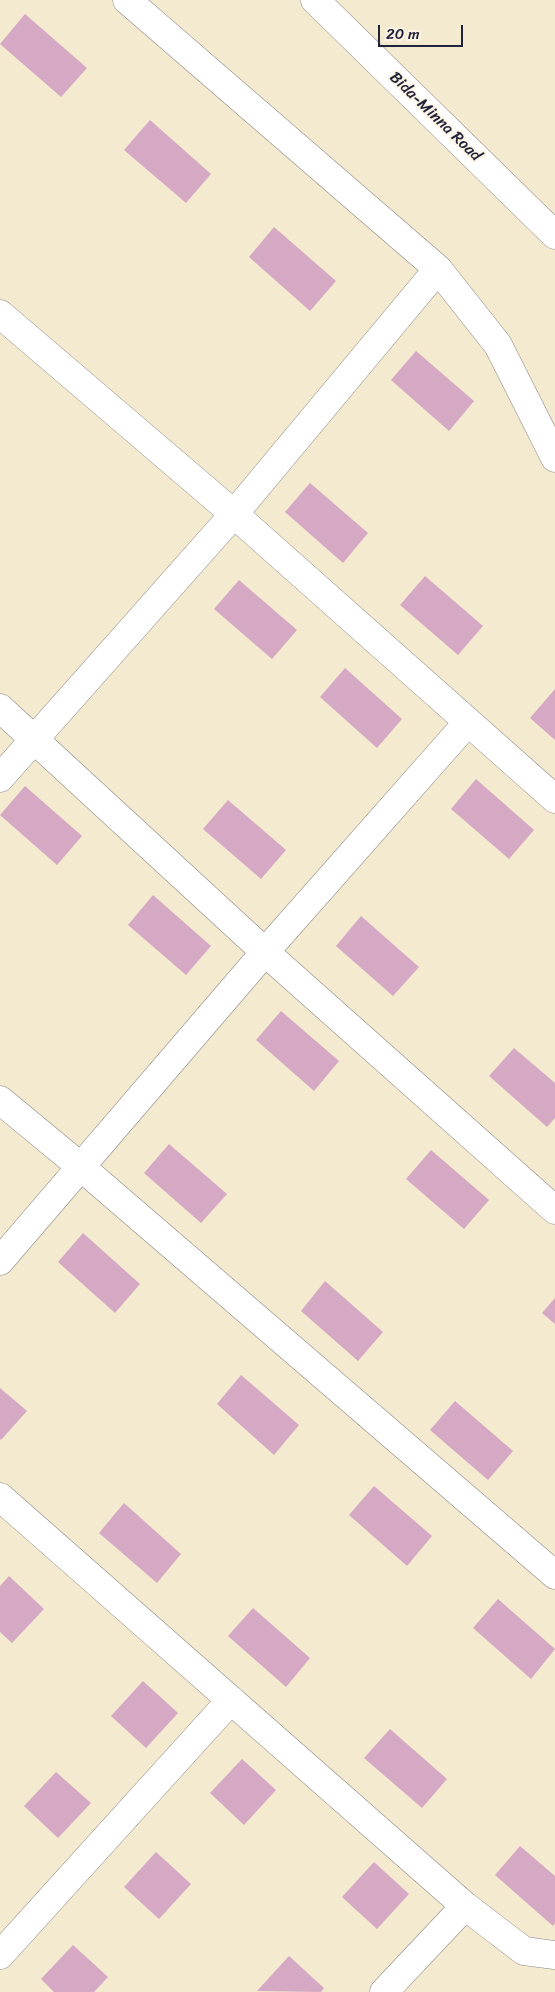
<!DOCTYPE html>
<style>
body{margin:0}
#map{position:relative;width:555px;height:1992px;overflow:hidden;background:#f4ead0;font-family:Sriracha,sans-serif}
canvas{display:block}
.scale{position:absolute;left:378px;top:25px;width:85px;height:22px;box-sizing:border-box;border:2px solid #22223b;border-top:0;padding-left:6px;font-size:15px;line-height:18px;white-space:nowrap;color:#22223b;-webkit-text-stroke:4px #fcf5e5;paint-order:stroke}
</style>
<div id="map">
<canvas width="555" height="1992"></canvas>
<div class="scale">20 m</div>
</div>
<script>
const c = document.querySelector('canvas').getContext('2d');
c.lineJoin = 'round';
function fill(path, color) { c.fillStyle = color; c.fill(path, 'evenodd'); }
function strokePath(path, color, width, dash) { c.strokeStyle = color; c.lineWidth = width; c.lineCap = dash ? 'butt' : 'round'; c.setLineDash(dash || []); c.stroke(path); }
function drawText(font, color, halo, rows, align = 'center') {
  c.font = font + ' Sriracha,sans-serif'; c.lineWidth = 4; c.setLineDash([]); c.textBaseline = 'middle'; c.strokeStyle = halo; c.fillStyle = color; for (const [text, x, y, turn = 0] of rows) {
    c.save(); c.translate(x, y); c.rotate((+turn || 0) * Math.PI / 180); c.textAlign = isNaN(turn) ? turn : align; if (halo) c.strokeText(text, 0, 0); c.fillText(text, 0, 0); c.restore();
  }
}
fill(new Path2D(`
 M25,14L87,68L61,97L0,44Z
 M150,120L211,174L186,203L124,150Z
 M274,227L336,281L310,311L249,257Z
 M416,351L474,401L449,431L391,380Z
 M310,483L368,533L343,563L285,512Z
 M425,576L483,626L458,655L400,605Z
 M239,580L297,630L272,659L214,609Z
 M345,668L402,719L377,748L320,697Z
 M555,689V740L530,718Z
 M476,779L534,830L509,859L451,809Z
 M25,786L82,836L57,865L0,815Z
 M228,800L286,850L261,879L203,829Z
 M153,895L211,946L186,975L128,925Z
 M361,916L419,967L393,996L336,946Z
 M281,1011L339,1061L314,1091L256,1040Z
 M514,1048L555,1083V1118L547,1127L489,1076Z
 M169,1144L227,1194L201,1223L144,1173Z
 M431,1150L489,1200L464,1229L406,1179Z
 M83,1233L140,1284L115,1313L58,1262Z
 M325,1281L383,1332L358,1361L301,1311Z
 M555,1298V1324L542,1313Z
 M241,1375L299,1425L274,1455L217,1404Z
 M0,1388L27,1411L1,1440L0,1439Z
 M455,1401L513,1451L488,1480L430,1430Z
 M374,1486L432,1536L407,1566L349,1515Z
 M124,1503L181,1554L157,1583L99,1533Z
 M9,1576L44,1609L12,1643L0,1632V1586Z
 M498,1599L555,1649L531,1679L473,1628Z
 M253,1608L310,1658L286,1687L228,1636Z
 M143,1681L178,1713L146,1748L111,1716Z
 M390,1729L447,1779L422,1808L364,1758Z
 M242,1759L276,1790L244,1825L210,1793Z
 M56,1772L91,1803L58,1838L24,1806Z
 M520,1846L555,1876V1923L553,1926L495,1875Z
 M156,1852L191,1884L159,1919L124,1887Z
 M374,1862L409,1894L377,1929L342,1897Z
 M73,1945L108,1977L94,1992H54L41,1979Z
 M289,1956L324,1988L321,1992L257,1991Z`), '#d5a8c3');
const minor = new Path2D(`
 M127,0L438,269L498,345L555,458
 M0,314L234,514L555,799
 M0,708L265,952L555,1210
 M0,778L234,514L438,269
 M0,1100L81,1167L555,1575
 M0,1261L265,952L468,722
 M0,1497L465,1906L384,1992
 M465,1906L524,1951L555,1955
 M0,1955L231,1700`);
const primary = new Path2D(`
 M315,0L555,235`);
strokePath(minor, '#8b8686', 29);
strokePath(primary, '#8b8686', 29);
strokePath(minor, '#fff', 28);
strokePath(primary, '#fff', 28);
drawText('16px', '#22223b', '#fcf5e5', [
 ["Bida-Minna Road",435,117,44]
]);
</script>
